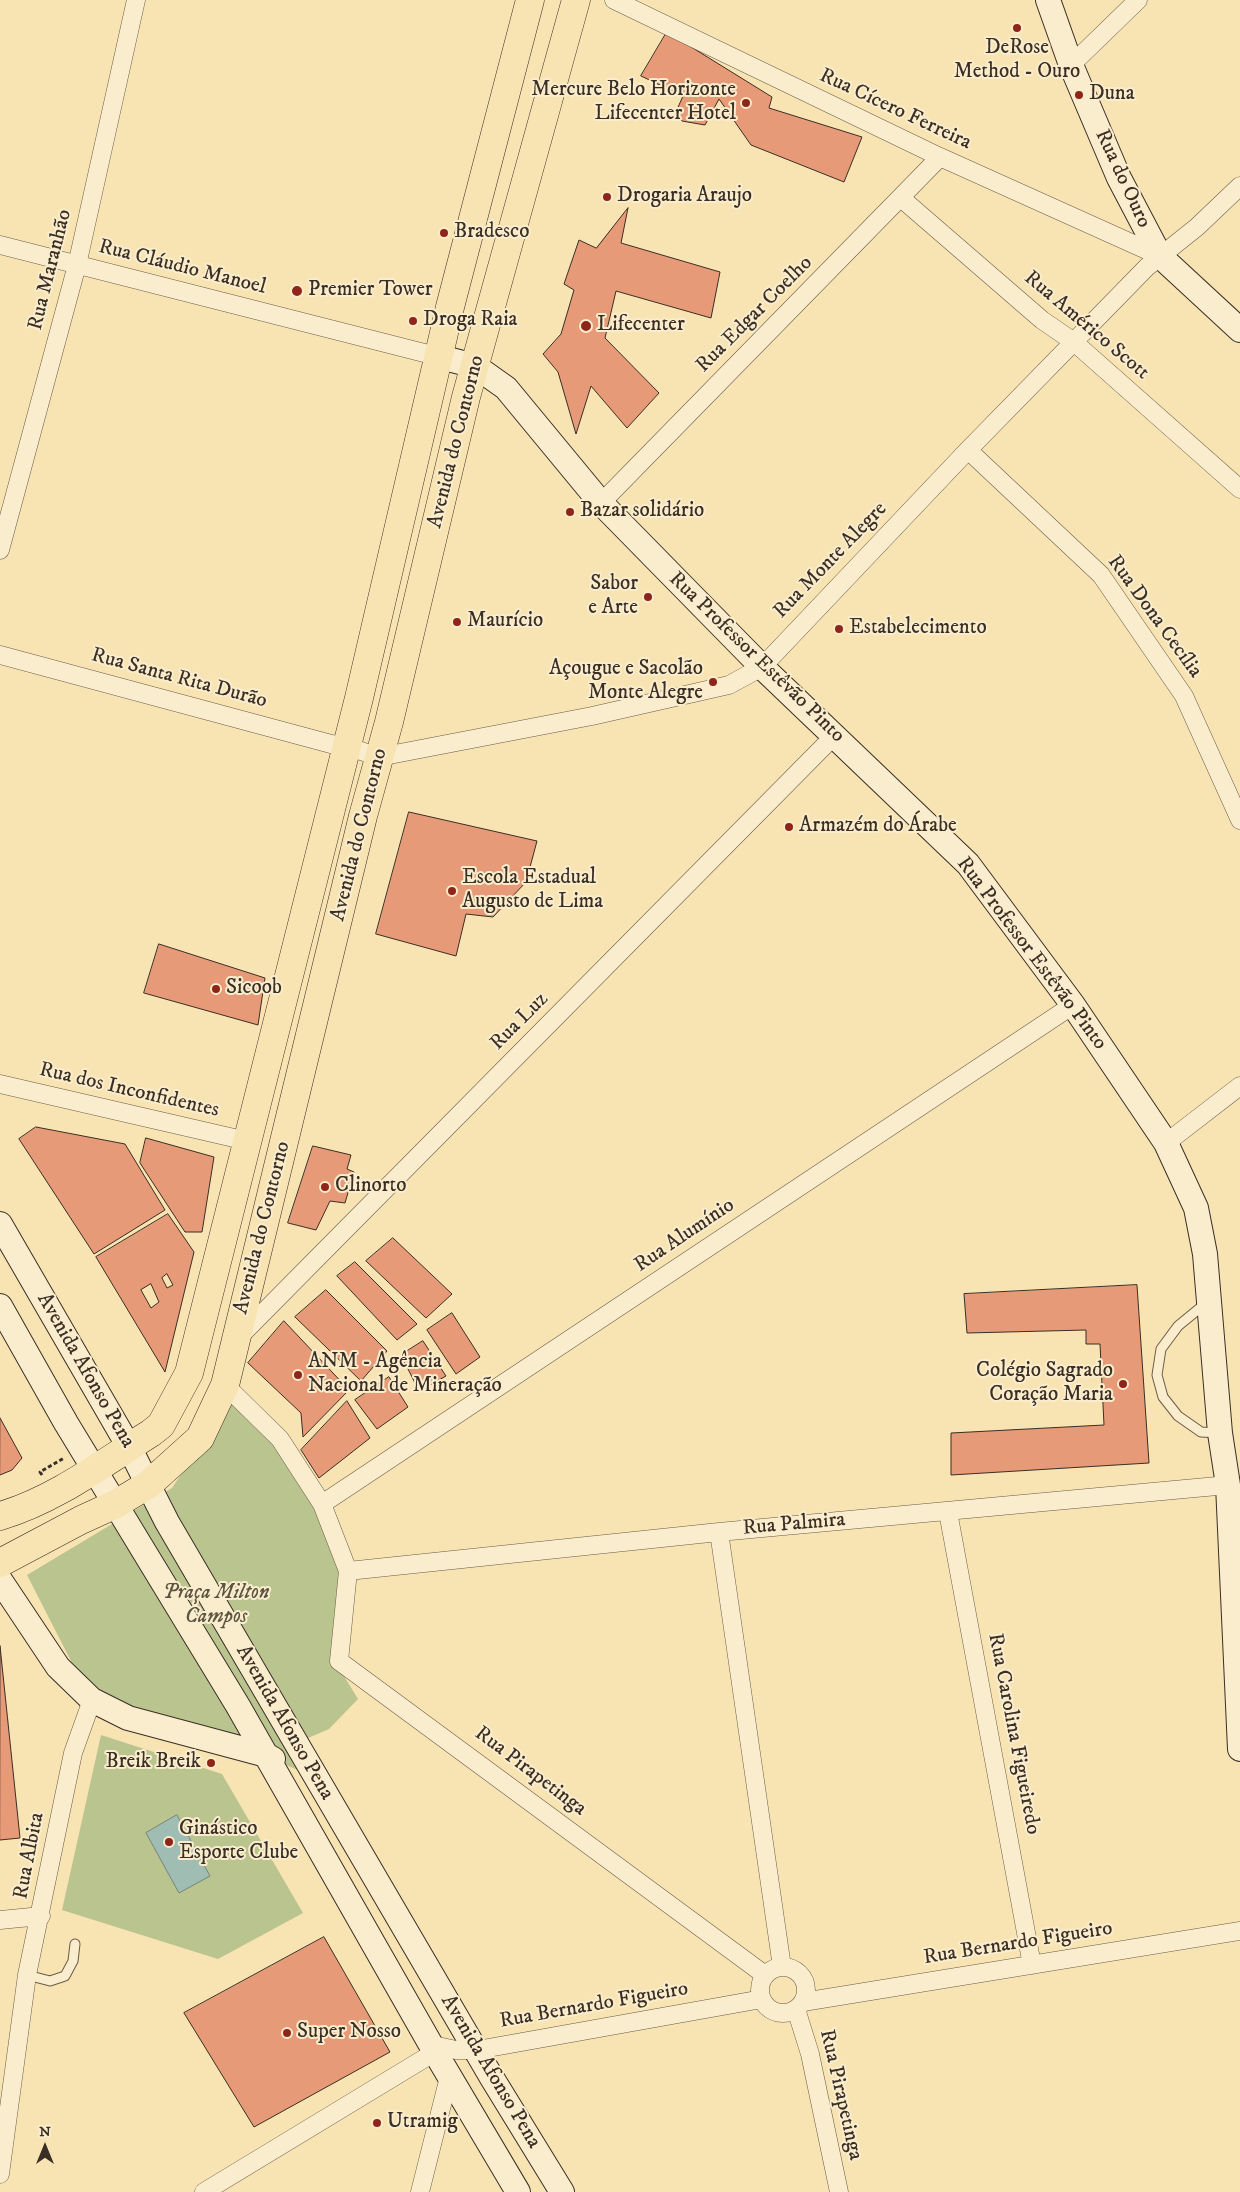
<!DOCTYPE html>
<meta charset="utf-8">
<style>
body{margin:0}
#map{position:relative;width:1240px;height:2192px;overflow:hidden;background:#f8e3b2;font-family:"IM FELL DW Pica",serif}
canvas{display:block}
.north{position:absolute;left:20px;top:2122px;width:50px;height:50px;-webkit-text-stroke:4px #faedcd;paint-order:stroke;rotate:0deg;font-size:14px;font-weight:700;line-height:20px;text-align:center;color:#3a2e25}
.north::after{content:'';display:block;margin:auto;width:18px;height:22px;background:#3a2e25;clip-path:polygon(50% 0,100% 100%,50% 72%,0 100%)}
</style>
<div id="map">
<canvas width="1240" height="2192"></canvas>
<div class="north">N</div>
</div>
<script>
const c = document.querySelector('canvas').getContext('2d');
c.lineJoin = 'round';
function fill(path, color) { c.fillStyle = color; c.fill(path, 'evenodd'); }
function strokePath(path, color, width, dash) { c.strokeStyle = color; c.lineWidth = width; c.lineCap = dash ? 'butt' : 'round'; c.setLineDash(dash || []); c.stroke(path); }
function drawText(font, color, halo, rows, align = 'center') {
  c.font = font + ' "IM FELL DW Pica",serif'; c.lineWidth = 4; c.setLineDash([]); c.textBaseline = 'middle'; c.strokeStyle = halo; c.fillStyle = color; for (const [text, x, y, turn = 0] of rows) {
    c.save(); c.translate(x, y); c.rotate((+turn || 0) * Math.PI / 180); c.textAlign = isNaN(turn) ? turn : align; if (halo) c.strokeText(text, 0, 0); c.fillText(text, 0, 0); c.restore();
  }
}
fill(new Path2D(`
 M227,1396L277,1439L319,1504L345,1571L336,1663L358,1699L329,1729L306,1739L334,1785L209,1733L133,1713L102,1692L72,1663L27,1575L172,1488L204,1440Z
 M101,1735L222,1774L303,1913L218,1959L62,1910Z`), '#bac48f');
const water = new Path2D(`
 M177,1815L210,1876L179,1893L146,1833Z`);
fill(water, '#a0bdb4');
strokePath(water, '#77847b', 1);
const building = new Path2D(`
 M667,32L772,97L769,108L862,137L844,182L751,145L719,99L705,125L682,121L675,114L683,96L641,76Z
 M628,208L621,243L720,272L711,318L616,291L605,338L659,393L627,428L591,386L576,434L558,372L543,354L561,334L574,290L564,284L579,240L596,248Z
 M409,812L537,841L526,882L493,917L466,914L456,956L376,934Z
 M159,944L265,978L258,1025L144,993Z
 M36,1127L125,1144L165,1210L94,1254L19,1139Z
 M146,1138L214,1157L202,1232H185L140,1163Z
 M313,1146L351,1155L347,1169L354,1172L345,1203L330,1201L316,1230L288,1223Z
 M168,1214L194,1252L165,1372L96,1257ZM167,1274L173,1285L167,1288L162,1278ZM151,1284L159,1302L151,1308L141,1290Z
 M393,1238L452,1294L426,1318L366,1261Z
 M355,1262L417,1324L397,1340L337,1276Z
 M1137,1285L1149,1463L951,1475V1433L1104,1425L1100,1344H1086V1330L967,1333L964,1294Z
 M326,1290L387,1351L361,1381L295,1317Z
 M452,1313L480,1357L456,1374L427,1330Z
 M284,1321L349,1390L303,1437L301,1413L248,1363Z
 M423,1341L446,1376L419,1391L401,1355Z
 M389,1377L408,1407L377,1429L355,1400Z
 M347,1401L370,1438L319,1478L301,1450Z
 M0,1418L22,1458L12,1470L0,1475Z
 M0,1646L20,1838L0,1840Z
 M324,1937L390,2052L254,2127L184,2013Z`);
fill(building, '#e79a78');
strokePath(building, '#3a2e25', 1);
const lane = new Path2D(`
 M1206,1303L1178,1326L1161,1349L1157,1375L1163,1397L1178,1416L1201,1432L1220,1433
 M27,1975L50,1981L65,1976L73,1961L75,1944`);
const street = new Path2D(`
 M614,0L940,157L1160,256
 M1071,65L1138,0
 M901,198L1042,320L1074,342L1240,489
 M0,245L440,357
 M968,450L1101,575L1184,696L1240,820
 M601,503L940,157
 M0,550L77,265L136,0
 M0,655L331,744L346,746L379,757L592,716L729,685L762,667L968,450L1147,267L1197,227L1240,186
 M0,1084L247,1141
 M1166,1143L1240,1086
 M238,1338L835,735
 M225,1385L280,1439L322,1504L348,1571L339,1661L765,1975
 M322,1504L1073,1005
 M948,1512L1032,1965
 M719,1532L782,1967
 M348,1571L719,1532L1228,1485
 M0,1920L41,1916
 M760 1990a23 23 0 1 1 46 0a23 23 0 1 1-46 0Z
 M803,2002L1240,1931
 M796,2009L810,2054L839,2192
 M433,2045L456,2050H477L762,1999
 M0,2174L27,1975L73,1753L92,1700
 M204,2192L435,2052
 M420,2192L450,2073`);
const secondary = new Path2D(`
 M1048,0L1071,65L1119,178L1160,256L1240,330
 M440,357L475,366L506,388L601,503L762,667L968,864L1073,1005L1166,1143L1196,1208L1205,1254L1220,1433L1228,1485L1240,1749
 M0,1224L129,1447L167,1522L492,2078L562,2192
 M0,1306L66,1423L238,1706L435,2052L518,2192
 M0,1580L58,1667L92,1700L128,1718L266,1755L273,1759`);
const primary = new Path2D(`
 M0,1516C55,1500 103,1463 151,1433L161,1425L189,1373L359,698L450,307L530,0
 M0,1563L81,1520L116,1504L149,1484L200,1438L225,1385L363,816L389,722L466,397L576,0`);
strokePath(lane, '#6a5b48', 11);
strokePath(street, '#6a5b48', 19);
strokePath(secondary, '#3a2e25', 26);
strokePath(primary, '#3a2e25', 29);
strokePath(new Path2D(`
 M42,1475L40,1472L64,1458`), '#3a2e25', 3, [4, 2.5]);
strokePath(lane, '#faedcd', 9);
strokePath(street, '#faedcd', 18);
strokePath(secondary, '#faedcd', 24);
strokePath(primary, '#f8e3b2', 28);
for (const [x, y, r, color] of [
 [1017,28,5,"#8f2418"],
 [1079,95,5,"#8f2418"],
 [746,103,5,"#8f2418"],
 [607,197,5,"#8f2418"],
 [444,233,5,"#8f2418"],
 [297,291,6,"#8f2418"],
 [413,321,5,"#8f2418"],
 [586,326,6,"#8f2418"],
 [570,512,5,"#8f2418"],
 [648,597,5,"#8f2418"],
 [457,622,5,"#8f2418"],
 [839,629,5,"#8f2418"],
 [713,682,5,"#8f2418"],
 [789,827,5,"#8f2418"],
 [452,891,5,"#8f2418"],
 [216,989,5,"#8f2418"],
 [325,1187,5,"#8f2418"],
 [298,1375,5,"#8f2418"],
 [1123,1384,5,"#8f2418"],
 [211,1763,5,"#8f2418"],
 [169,1842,5,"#8f2418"],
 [287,2033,5,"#8f2418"],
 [377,2123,5,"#8f2418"]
]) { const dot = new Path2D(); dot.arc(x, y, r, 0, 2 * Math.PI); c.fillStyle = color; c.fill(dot); strokePath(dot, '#faedcd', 2); }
drawText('21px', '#3a2e25', '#faedcd', [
 ["DeRose",1017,49,"center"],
 ["Method - Ouro",1017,73,"center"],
 ["Mercure Belo Horizonte",736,91,"right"],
 ["Lifecenter Hotel",736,115,"right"],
 ["Duna",1089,95],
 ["Drogaria Araujo",617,197],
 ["Bradesco",454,233],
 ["Premier Tower",308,291],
 ["Droga Raia",423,321],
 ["Lifecenter",597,326],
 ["Bazar solidário",580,512],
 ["Sabor",638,585,"right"],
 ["e Arte",638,609,"right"],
 ["Maurício",467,622],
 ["Estabelecimento",849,629],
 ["Açougue e Sacolão",703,670,"right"],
 ["Monte Alegre",703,694,"right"],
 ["Armazém do Árabe",799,827],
 ["Escola Estadual",462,879],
 ["Augusto de Lima",462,903],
 ["Sicoob",226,989],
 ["Clinorto",335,1187],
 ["ANM - Agência",308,1363],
 ["Nacional de Mineração",308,1387],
 ["Colégio Sagrado",1113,1372,"right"],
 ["Coração Maria",1113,1396,"right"],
 ["Breik Breik",201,1763,"right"],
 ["Ginástico",179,1830],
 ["Esporte Clube",179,1854],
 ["Super Nosso",297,2033],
 ["Utramig",387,2123]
], 'left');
drawText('21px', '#3a2e25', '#faedcd', [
 ["Rua Cícero Ferreira",895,110,25],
 ["Rua do Ouro",1122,179,65],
 ["Rua Cláudio Manoel",182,268,14],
 ["Rua Maranhão",51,270,-76],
 ["Rua Edgar Coelho",755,315,-45],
 ["Rua Américo Scott",1086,326,40],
 ["Avenida do Contorno",457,442,-76],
 ["Rua Monte Alegre",831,561,-46],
 ["Rua Dona Cecília",1154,617,54],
 ["Rua Professor Estêvão Pinto",756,658,44],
 ["Rua Santa Rita Durão",179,679,15],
 ["Avenida do Contorno",360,835,-76],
 ["Rua Professor Estêvão Pinto",1031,954,53],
 ["Rua Luz",520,1022,-45],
 ["Rua dos Inconfidentes",129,1091,13],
 ["Avenida do Contorno",263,1228,-76],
 ["Rua Alumínio",685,1236,-34],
 ["Avenida Afonso Pena",85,1371,60],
 ["Rua Palmira",794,1525,-5],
 ["Avenida Afonso Pena",284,1723,60],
 ["Rua Carolina Figueiredo",1013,1734,79],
 ["Rua Pirapetinga",530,1772,37],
 ["Rua Albita",30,1856,-79],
 ["Rua Bernardo Figueiro",1018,1944,-9],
 ["Rua Bernardo Figueiro",594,2006,-10],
 ["Avenida Afonso Pena",490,2072,59],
 ["Rua Pirapetinga",840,2095,77]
]);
drawText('italic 21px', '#5a5440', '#faedcd', [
 ["Praça Milton",216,1594],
 ["Campos",216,1618]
]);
</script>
